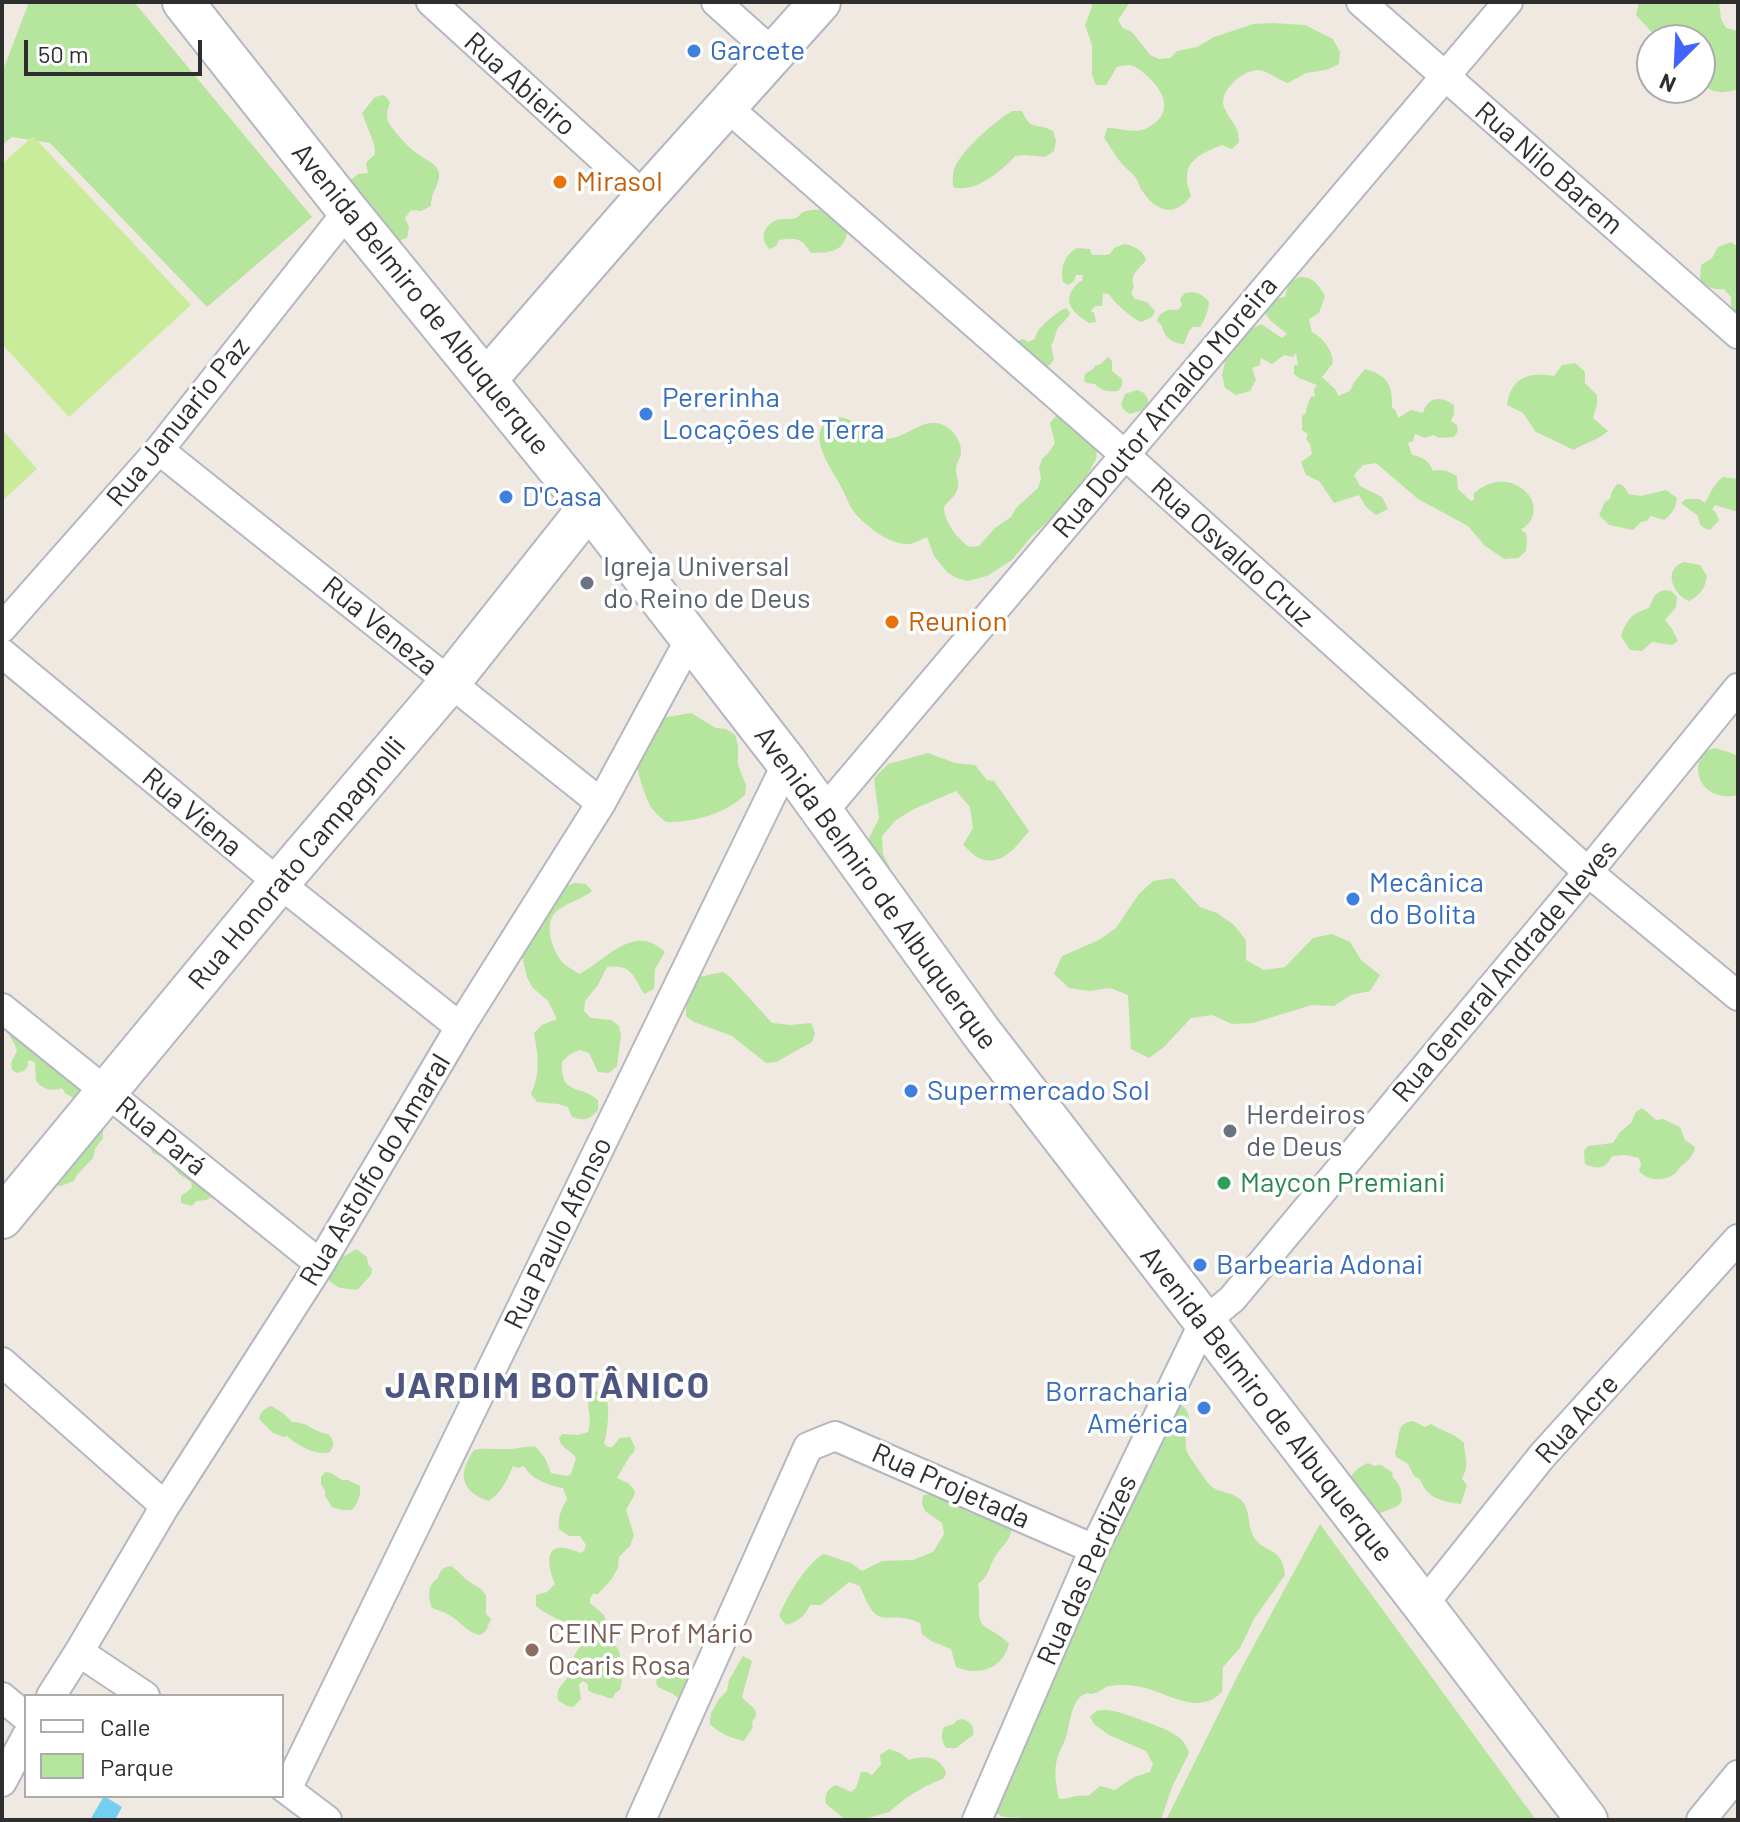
<!DOCTYPE html>
<meta charset="utf-8">
<style>
body{margin:0}
#map{position:relative;width:1740px;height:1822px;overflow:hidden;background:#efe9e1;font-family:Barlow,sans-serif}
canvas{display:block}
.frame{position:absolute;inset:0;border:4px solid #2e2e2e;pointer-events:none}
.legend{position:absolute;left:24px;top:1694px;width:260px;height:104px;box-sizing:border-box;background:#fff;border:2px solid #ababab;margin:0;padding:10px 14px;list-style:none;font-size:24px;color:#2e2e2e}
.legend li{display:flex;align-items:center;gap:16px;height:40px}
.legend b{width:40px;border:2px solid #ababab}
.north{position:absolute;left:1636px;top:24px;width:80px;height:80px;box-sizing:border-box;background:#fff;border:2px solid #ababab;border-radius:50%;rotate:204deg;font-size:22px;font-weight:700;line-height:32px;text-align:center;color:#2e2e2e}
.north::after{content:'';display:block;margin:auto;width:28px;height:36px;background:#4264fb;clip-path:polygon(50% 0,100% 100%,50% 72%,0 100%)}
.scale{position:absolute;left:24px;top:40px;width:178px;height:36px;box-sizing:border-box;border:4px solid #2e2e2e;border-top:0;padding-left:10px;font-size:24px;line-height:28px;white-space:nowrap;color:#2e2e2e;-webkit-text-stroke:6px #fff;paint-order:stroke}
</style>
<div id="map">
<canvas width="1740" height="1822"></canvas>
<div class="frame"></div>
<ul class="legend">
<li><b style="height:10px;background:#fff"></b>Calle</li>
<li><b style="height:22px;background:#b6e59e"></b>Parque</li>
</ul>
<div class="north">N</div>
<div class="scale">50 m</div>
</div>
<script>
const c = document.querySelector('canvas').getContext('2d');
c.lineJoin = 'round';
function fill(path, color) { c.fillStyle = color; c.fill(path, 'evenodd'); }
function strokePath(path, color, width, dash) { c.strokeStyle = color; c.lineWidth = width; c.lineCap = dash ? 'butt' : 'round'; c.setLineDash(dash || []); c.stroke(path); }
function drawText(font, color, halo, rows, align = 'center') {
  c.font = font + ' Barlow,sans-serif'; c.lineWidth = 7; c.setLineDash([]); c.textBaseline = 'middle'; c.strokeStyle = halo; c.fillStyle = color; for (const [text, x, y, turn = 0] of rows) {
    c.save(); c.translate(x, y); c.rotate((+turn || 0) * Math.PI / 180); c.textAlign = isNaN(turn) ? turn : align; if (halo) c.strokeText(text, 0, 0); c.fillText(text, 0, 0); c.restore();
  }
}
fill(new Path2D(`
 M29,2H134L312,217L207,307L50,143L12,137L2,145V73Z
 M1091,2H1130L1118,20L1123,28L1132,32L1150,55L1159,59L1170,58L1177,51L1197,47L1214,37L1253,24L1272,23L1305,25L1333,39L1340,52L1339,64L1326,70L1306,73L1288,83C1277,80 1271,72 1259,70C1244,69 1218,91 1224,107C1230,122 1239,124 1239,142L1232,149L1222,145C1209,150 1188,158 1187,175C1186,182 1189,190 1191,196C1173,219 1155,211 1141,189C1139,185 1138,181 1136,178C1132,172 1126,169 1122,164C1115,156 1110,146 1104,138L1107,128C1119,127 1133,134 1145,129C1175,115 1166,92 1145,74C1140,70 1136,66 1129,65C1125,65 1121,66 1117,67L1106,85H1096L1092,75V45L1085,25L1092,7Z
 M1639,2H1719L1721,19L1726,28L1738,31V89C1696,103 1700,68 1700,40H1660L1657,38L1636,15Z
 M384,95L390,102C388,108 386,115 388,121C391,129 411,150 418,154C424,159 434,162 438,170C443,181 430,192 431,206L421,211L411,210L405,218L409,227L407,238L398,241L349,190L351,180L358,174L368,173L366,163L375,154L374,144L362,113L375,97Z
 M1012,111H1022C1031,132 1037,122 1053,131L1056,141L1054,151L1045,157L1025,155L1015,156C1002,171 974,194 953,187C953,181 952,174 955,167C964,148 994,122 1012,111Z
 M832,210L848,227C846,250 834,253 811,253C802,238 796,237 779,240L776,246L770,249C759,240 763,225 777,220C783,218 790,220 796,218C801,215 801,212 806,211C814,209 824,210 832,210Z
 M1731,242L1738,247V328L1731,309V297L1724,289C1714,291 1706,286 1700,279L1701,265L1712,258L1718,247Z
 M1124,244C1134,246 1143,250 1146,260C1139,270 1129,274 1134,287L1131,293L1135,299L1147,302L1155,311L1152,317L1141,322C1132,318 1114,303 1109,294L1103,293L1102,306H1095L1091,311L1094,313L1096,322L1089,323C1075,314 1060,302 1076,285C1084,277 1081,286 1083,275H1076L1074,281L1068,285L1063,282C1060,268 1064,255 1077,248L1090,249L1092,255C1099,254 1103,256 1110,254L1114,248Z
 M1299,277C1313,276 1319,285 1325,296L1319,313L1309,319L1312,332C1324,339 1332,349 1333,363L1322,377L1336,390L1338,396L1350,391L1353,384L1365,369C1387,375 1393,385 1392,407L1396,411L1398,418L1411,410L1423,413C1428,396 1441,396 1454,405V414L1451,421L1457,425L1458,431L1454,437L1439,438L1433,435L1425,438L1415,434L1413,441L1408,443L1412,455C1423,457 1429,461 1433,471C1443,468 1449,472 1457,476L1458,489L1471,501L1474,500V493C1481,488 1488,483 1497,482C1525,478 1550,511 1521,530L1526,533L1527,541L1526,551L1518,558L1504,559L1484,545L1468,526L1418,499L1376,463L1363,465L1354,475L1360,486L1382,497L1388,509L1376,515L1366,507L1359,495L1334,503L1319,481L1306,475L1301,462L1312,454L1310,444L1306,439L1308,434L1302,430V416L1306,413V410L1311,396L1315,397L1314,389L1317,385L1299,378L1294,374V365H1298L1296,353L1293,357L1284,355L1272,364L1261,358L1260,365L1252,368L1256,380L1250,391L1236,395L1225,388L1222,375L1225,362L1232,350L1246,332L1261,324L1282,338L1287,334L1271,321L1265,313L1273,299L1285,297L1289,283Z
 M1192,292C1200,293 1204,296 1209,302C1208,312 1205,319 1200,327H1193L1189,331L1184,344C1173,344 1163,336 1162,326L1157,321C1159,312 1169,308 1178,310L1182,305L1180,299L1185,293Z
 M1066,308L1070,313C1067,321 1060,323 1057,330C1055,336 1054,341 1051,346L1054,359L1050,365L1044,367L1017,348V341L1023,339L1029,342C1041,335 1031,343 1038,331C1042,325 1059,310 1066,308Z
 M1108,357L1112,361V371L1122,379V386L1118,391C1108,392 1102,391 1095,384L1086,383L1084,380L1085,374L1093,369L1095,366L1101,364Z
 M1575,363L1585,372V383L1597,395V405L1593,418L1608,431C1596,442 1587,441 1574,450L1536,432L1523,413L1507,405C1511,377 1529,372 1554,376L1562,365Z
 M1137,390L1144,393L1148,399V405L1143,410L1130,414L1124,410L1121,405L1125,394Z
 M1077,414L1097,449L1096,459L1076,495L1032,536L1012,560L987,576L967,581L957,578L948,573L934,556L927,537C920,540 912,545 905,544C886,542 866,526 854,512C848,504 845,493 840,485C832,469 810,441 824,424C839,405 863,430 878,436C900,447 919,416 941,424C951,427 962,441 961,452C961,458 956,463 956,470C956,478 961,484 956,493C953,498 947,502 944,507C944,522 957,538 969,547L979,546L995,528L1011,517L1016,508L1038,488L1041,479L1039,468L1042,459L1049,452L1055,443L1050,423L1057,415Z
 M1723,477L1738,479V512L1715,505L1712,510L1715,511L1719,520L1710,530C1701,528 1699,524 1698,516L1681,503L1686,499H1699L1705,503C1712,491 1712,486 1723,477Z
 M1617,484C1624,484 1626,489 1628,494L1641,496L1666,490L1677,498C1676,508 1672,514 1664,520L1651,516L1647,521L1641,522L1633,530L1609,525L1599,515L1605,502L1610,499L1611,493Z
 M1684,562L1700,565L1707,576C1705,589 1700,595 1689,601C1673,595 1662,569 1684,562Z
 M1665,590L1671,591L1677,597L1676,607L1665,620L1672,629L1678,641L1672,645L1652,642L1642,651L1630,650L1621,636C1627,619 1632,613 1649,608C1653,599 1654,592 1665,590Z
 M691,713L716,728L726,729L735,735L738,745V765L746,785L745,795C723,815 694,822 666,822C661,818 655,813 651,807C645,798 635,765 636,756L648,748L649,733L661,718Z
 M1715,748L1734,754L1738,757V795C1710,802 1688,779 1703,752Z
 M928,753L955,763L975,765L987,780L994,781L1029,831C1017,846 1001,868 979,858C974,856 968,849 963,845L973,828L970,807L956,791L914,809L896,820L882,836L883,854L894,876L872,872L861,855L879,818L874,778L888,764Z
 M1173,878L1200,907L1217,913L1234,925L1246,940V960L1264,970L1285,967L1313,938L1332,934L1350,942L1361,960L1380,975L1370,991L1351,995L1334,1006L1312,1005L1253,1023L1232,1024L1212,1015L1191,1018L1164,1047L1149,1058L1131,1049L1128,995L1110,988L1089,991L1069,988L1054,974L1062,956L1099,940L1116,928L1139,894L1153,881Z
 M575,883L586,884L592,891C582,899 569,902 558,910C542,922 552,950 563,963C567,967 574,970 579,974C607,960 634,922 665,952L655,969L654,989L644,994C634,976 631,964 607,967L598,985L585,1001L584,1011L591,1018L611,1020L619,1026L621,1035L617,1066L609,1073L598,1072L589,1053L579,1050L569,1055L562,1062C560,1096 580,1084 598,1100V1110C590,1120 584,1121 572,1117L568,1107L558,1104L537,1102L531,1094C541,1073 538,1055 534,1033L542,1025L557,1019L548,1001L532,987L527,977L522,956L523,946L556,889Z
 M723,972L731,978L772,1023L791,1025L811,1023L815,1033L812,1042L776,1062L766,1063L732,1036L694,1022L686,1016C687,977 684,980 723,972Z
 M7,1027L87,1072L81,1096L74,1098L66,1094L62,1088C52,1092 42,1089 36,1081L35,1062L28,1060V1066L24,1071L17,1073L12,1070L11,1063L17,1051C15,1042 8,1037 7,1027Z
 M1642,1108L1656,1120L1663,1119L1680,1127L1685,1140L1695,1147C1693,1158 1687,1161 1679,1168C1678,1170 1677,1172 1676,1173C1664,1182 1648,1181 1639,1171L1641,1165L1639,1158L1626,1155L1612,1156C1606,1169 1597,1170 1585,1164L1584,1151L1588,1146L1613,1143L1620,1132L1631,1123L1636,1112Z
 M96,1129L103,1131V1138L95,1149L93,1158L77,1175L74,1181L61,1186L54,1185Z
 M150,1140L221,1165L224,1172L216,1195L206,1200L196,1201L192,1206L181,1203V1196L192,1188L191,1182L179,1174L166,1159L153,1153L150,1147Z
 M356,1249L367,1257L368,1264L372,1269L371,1275L357,1290C341,1287 337,1291 326,1276L338,1254L345,1256Z
 M596,1391L606,1395C610,1409 608,1429 604,1443L607,1447H612L620,1438L630,1437L635,1447L634,1452L630,1456L617,1478L628,1483L635,1491L634,1496L626,1510L634,1535L630,1546L619,1557L618,1568L611,1580L598,1594H593L590,1598V1603L604,1615L606,1621L604,1626L603,1636C624,1650 620,1652 619,1675L622,1680L620,1690L615,1693L613,1698H608C601,1694 594,1695 588,1690V1684L583,1681L579,1684L581,1699L573,1707L567,1706L558,1700C555,1686 566,1683 571,1672C573,1668 572,1663 573,1659C576,1651 582,1644 587,1637C576,1623 552,1620 536,1606V1595L547,1592L555,1584C544,1557 547,1538 580,1553L584,1551L586,1545L580,1536H569L559,1529C558,1517 561,1509 567,1499L563,1488C548,1485 531,1479 524,1466L518,1468L513,1466C507,1480 503,1491 489,1501C461,1492 457,1474 474,1450C486,1447 497,1450 509,1449C519,1449 526,1445 536,1447L545,1458L551,1473L567,1476L571,1474L576,1458C570,1449 561,1449 559,1438L562,1434L578,1435L588,1432C592,1419 588,1412 588,1399Z
 M1177,1402C1203,1416 1176,1437 1190,1457C1194,1463 1207,1483 1212,1487C1221,1493 1232,1492 1240,1499C1252,1509 1246,1526 1255,1539C1261,1548 1273,1549 1279,1557C1283,1562 1284,1569 1285,1575L1254,1619L1240,1648L1223,1667L1222,1692C1196,1718 1166,1690 1136,1686C1127,1685 1115,1684 1106,1687C1102,1689 1099,1692 1095,1693C1085,1696 1093,1691 1083,1695C1072,1701 1070,1722 1067,1734C1065,1742 1060,1749 1058,1756C1053,1770 1056,1785 1059,1799C1070,1799 1077,1794 1088,1796L1100,1786L1115,1790L1134,1777L1150,1772L1153,1764L1146,1751L1109,1735L1095,1725L1090,1717L1096,1711C1112,1707 1129,1716 1144,1721C1161,1728 1184,1733 1189,1753L1172,1787L1161,1820H1029C1016,1814 1008,1822 995,1812L1055,1662Z
 M271,1406L283,1413L292,1422C306,1421 315,1433 328,1434C334,1440 335,1444 330,1452C316,1456 298,1446 287,1436L284,1437L273,1433L259,1419C261,1411 264,1409 271,1406Z
 M1413,1421L1425,1427L1431,1424C1443,1432 1453,1432 1464,1443C1465,1461 1470,1462 1462,1479L1467,1485L1461,1504C1442,1501 1427,1499 1420,1479L1414,1476L1408,1464L1396,1457C1394,1445 1395,1457 1397,1445C1400,1433 1397,1423 1413,1421Z
 M1368,1463L1374,1466L1381,1465L1392,1472L1393,1478C1401,1484 1401,1491 1402,1501L1398,1506L1378,1514L1348,1486C1352,1473 1355,1469 1368,1463Z
 M325,1472L331,1473L342,1480H348L360,1486C361,1496 358,1503 352,1510H342L332,1507L325,1496V1490L321,1485V1477Z
 M932,1494L952,1501L964,1510L973,1514L984,1512L1000,1519L1012,1529C1009,1543 1002,1545 995,1557C988,1568 990,1575 978,1584C981,1595 976,1616 982,1624C988,1630 1000,1634 1009,1644C1002,1670 978,1676 956,1667L951,1649L931,1641L922,1634L920,1623C884,1607 880,1637 860,1586L849,1582L821,1605H810C804,1617 799,1621 786,1625L779,1616C786,1598 807,1562 824,1554L851,1563L862,1571L882,1561L913,1560L933,1552L944,1534L942,1523L925,1511L922,1504L923,1495Z
 M1320,1524L1536,1820H1166L1239,1673Z
 M451,1566C458,1570 463,1578 471,1583C478,1587 481,1588 486,1595V1614L491,1619L486,1631L480,1635C466,1632 462,1623 451,1616C446,1613 438,1610 432,1608C428,1597 427,1585 438,1578C440,1570 443,1567 451,1566Z
 M743,1656L752,1661L742,1697C749,1706 763,1710 752,1722L753,1727L744,1741C731,1738 719,1733 710,1724L711,1713L719,1699L727,1691L729,1680Z
 M696,1666L682,1701L673,1694L658,1687L656,1682L660,1673L686,1672Z
 M963,1719C971,1722 975,1727 973,1735L956,1748H946C942,1741 940,1735 944,1727L954,1724L957,1720Z
 M889,1749L900,1753L909,1760C924,1755 939,1756 946,1772L944,1778L924,1787L906,1798L889,1812L868,1818L866,1820H846L826,1804C824,1795 827,1789 836,1785L851,1792L856,1788L861,1772H867L872,1775L881,1765L880,1755Z`), '#b6e59e');
fill(new Path2D(`
 M33,136L191,305L69,417L2,344V164Z
 M2,429L37,469L2,501Z`), '#c9ec9a');
fill(new Path2D(`
 M104,1796L122,1807L115,1820H90Z`), '#75cff0');
const street = new Path2D(`
 M431,2L645,197
 M716,2L775,55
 M1361,2L1738,334
 M727,107L1125,455L1588,872L1738,996
 M159,450L601,803
 M2,628L159,450L348,211
 M2,653L279,883L460,1027
 M823,812L1508,2
 M2,1008L320,1264
 M2,1362L165,1506
 M1423,1605L1542,1456L1738,1239
 M79,1652L145,1696
 M51,1696L79,1652L165,1506L320,1264L460,1027L601,803L690,639
 M2,1697L26,1717
 M2,1782L26,1737
 M282,1786L327,1820
 M287,1789L787,763
 M641,1820L808,1447L835,1436L1094,1549
 M977,1820L1094,1549L1204,1322L1232,1299L1588,872L1738,688
 M1701,1820L1738,1775`);
const secondary = new Path2D(`
 M183,2L348,211L589,507L787,763L981,1032L1423,1605L1587,1820
 M486,380L645,197L820,2
 M2,1218L279,883L450,682L589,507`);
strokePath(street, '#b4b7c1', 32);
strokePath(secondary, '#b4b7c1', 44);
strokePath(street, '#fff', 28);
strokePath(secondary, '#fff', 40);
for (const [x, y, r, color] of [
 [694,51,8,"#3f7fe0"],
 [560,182,8,"#e8710a"],
 [646,414,8,"#3f7fe0"],
 [506,497,8,"#3f7fe0"],
 [587,583,8,"#6b7280"],
 [892,622,8,"#e8710a"],
 [1353,899,8,"#3f7fe0"],
 [911,1091,8,"#3f7fe0"],
 [1230,1131,8,"#6b7280"],
 [1224,1183,8,"#2e9e5b"],
 [1200,1265,8,"#3f7fe0"],
 [1204,1408,8,"#3f7fe0"],
 [532,1650,8,"#8d6e63"]
]) { const dot = new Path2D(); dot.arc(x, y, r, 0, 2 * Math.PI); c.fillStyle = color; c.fill(dot); strokePath(dot, '#fff', 3); }
drawText('28px', '#366cbe', '#fff', [
 ["Garcete",710,51],
 ["Pererinha",662,398],
 ["Locações de Terra",662,430],
 ["D'Casa",522,497],
 ["Mecânica",1369,883],
 ["do Bolita",1369,915],
 ["Supermercado Sol",927,1091],
 ["Barbearia Adonai",1216,1265],
 ["Borracharia",1188,1392,"right"],
 ["América",1188,1424,"right"]
], 'left');
drawText('28px', '#2e2e2e', '#fff', [
 ["Rua Abieiro",520,84,42],
 ["Rua Nilo Barem",1549,168,41],
 ["Avenida Belmiro de Albuquerque",421,299,51],
 ["Rua Doutor Arnaldo Moreira",1165,407,-50],
 ["Rua Januario Paz",178,422,-51],
 ["Rua Osvaldo Cruz",1232,552,42],
 ["Rua Veneza",380,626,39],
 ["Rua Viena",192,812,40],
 ["Rua Honorato Campagnolli",297,863,-50],
 ["Avenida Belmiro de Albuquerque",876,888,54],
 ["Rua General Andrade Neves",1505,971,-50],
 ["Rua Pará",161,1136,39],
 ["Rua Astolfo do Amaral",375,1170,-59],
 ["Rua Paulo Afonso",558,1233,-64],
 ["Avenida Belmiro de Albuquerque",1267,1404,52],
 ["Rua Acre",1577,1419,-48],
 ["Rua Projetada",951,1486,24],
 ["Rua das Perdizes",1087,1570,-66]
]);
drawText('28px', '#c56008', '#fff', [
 ["Mirasol",576,182],
 ["Reunion",908,622]
], 'left');
drawText('28px', '#5b616d', '#fff', [
 ["Igreja Universal",603,567],
 ["do Reino de Deus",603,599],
 ["Herdeiros",1246,1115],
 ["de Deus",1246,1147]
], 'left');
drawText('28px', '#27864d', '#fff', [
 ["Maycon Premiani",1240,1183]
], 'left');
drawText('28px', '#785e54', '#fff', [
 ["CEINF Prof Mário",548,1634],
 ["Ocaris Rosa",548,1666]
], 'left');
c.letterSpacing = '2px';
drawText('bold 36px', '#4d5680', '#fff', [
 ["JARDIM BOTÂNICO",548,1386]
]);
c.letterSpacing = '0px';
</script>
